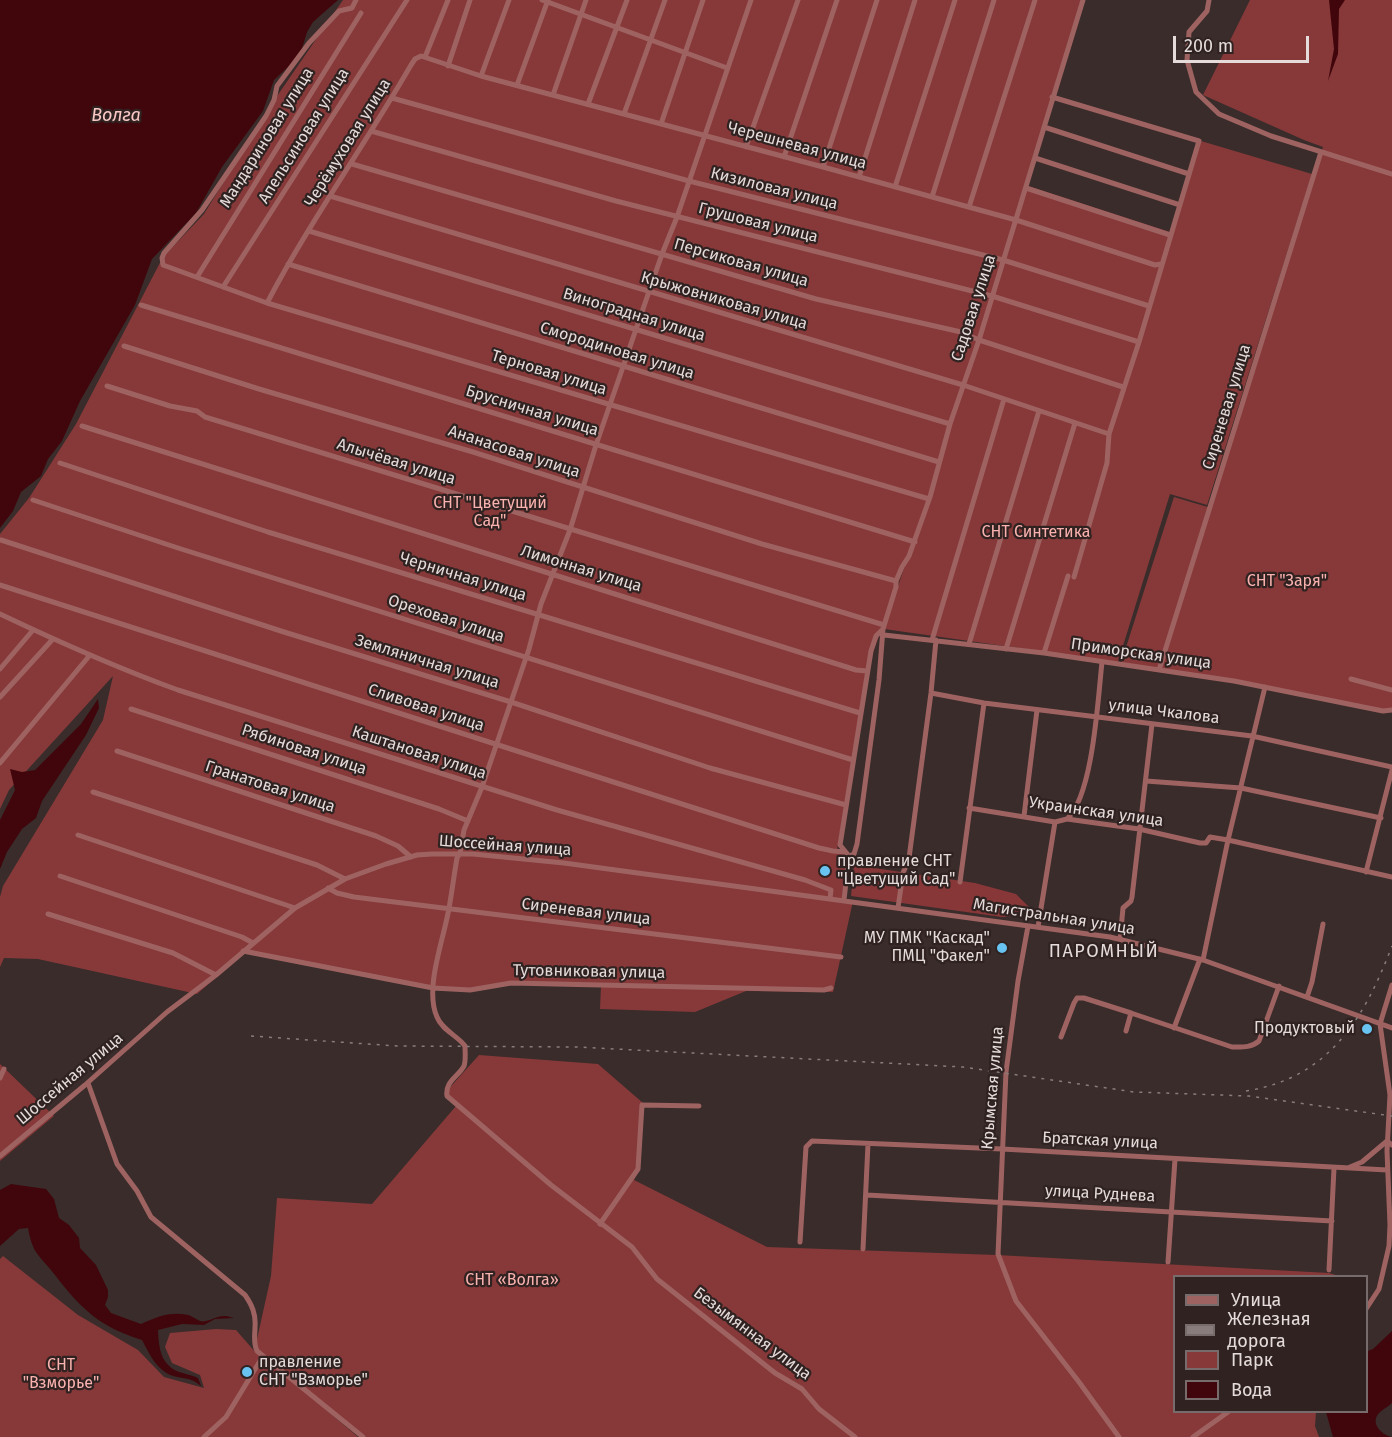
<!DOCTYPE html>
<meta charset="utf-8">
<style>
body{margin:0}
#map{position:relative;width:1392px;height:1437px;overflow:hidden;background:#392c2b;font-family:"Fira Sans",sans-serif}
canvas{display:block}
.legend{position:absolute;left:1173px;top:1275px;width:195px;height:138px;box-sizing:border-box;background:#2f2221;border:2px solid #776c6b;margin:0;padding:8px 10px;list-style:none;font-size:18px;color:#e4dbda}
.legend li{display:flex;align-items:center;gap:12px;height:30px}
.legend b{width:30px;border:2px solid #776c6b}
.scale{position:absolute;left:1173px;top:36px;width:136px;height:27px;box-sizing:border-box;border:3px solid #e4dbda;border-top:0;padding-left:8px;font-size:18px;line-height:21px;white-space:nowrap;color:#e4dbda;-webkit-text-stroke:4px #2f2221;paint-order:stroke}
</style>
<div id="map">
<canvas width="1392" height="1437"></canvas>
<ul class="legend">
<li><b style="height:8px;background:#9e6361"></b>Улица</li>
<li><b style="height:8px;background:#887d7c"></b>Железная дорога</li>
<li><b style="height:16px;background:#873939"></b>Парк</li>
<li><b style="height:16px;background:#41060b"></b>Вода</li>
</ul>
<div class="scale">200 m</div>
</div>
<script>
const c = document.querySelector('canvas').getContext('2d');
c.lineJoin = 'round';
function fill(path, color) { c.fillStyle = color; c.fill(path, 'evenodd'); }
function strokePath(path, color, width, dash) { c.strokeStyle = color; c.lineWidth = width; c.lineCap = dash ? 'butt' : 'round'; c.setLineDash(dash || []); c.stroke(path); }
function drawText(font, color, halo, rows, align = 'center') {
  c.font = font + ' "Fira Sans",sans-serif'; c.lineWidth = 4.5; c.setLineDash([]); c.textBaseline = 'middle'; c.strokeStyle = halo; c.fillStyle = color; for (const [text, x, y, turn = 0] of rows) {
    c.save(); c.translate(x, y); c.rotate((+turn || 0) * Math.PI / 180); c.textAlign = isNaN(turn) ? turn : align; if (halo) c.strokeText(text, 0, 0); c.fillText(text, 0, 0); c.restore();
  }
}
fill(new Path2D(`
 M343,0H1082L1028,186L1173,233L1201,141L1312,174L1207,505L1170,494L1118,662L884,629L907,559L867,669L837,850L848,854L842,899L853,901L833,992L746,991L695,1012L600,1009L601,986L513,984L477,991L432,989L247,951L197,994L38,959L4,958L0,967V897L3,886L103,720L113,676L9,790L0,809V534L29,498L76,424L163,257L204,214L273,102Z
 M1250,0H1392V711L1121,663L1174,497L1211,508L1323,147L1304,140L1203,95Z
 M479,1055L598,1064L643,1103L640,1167L634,1180L767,1247L997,1255L1329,1273L1339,1276H1174V1412H1316L1315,1426L1319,1437H366L255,1348L271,1276L277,1198L372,1204L456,1106L444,1094Z
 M0,1064L54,1116L0,1161Z
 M3,1256L78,1315L138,1350L164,1377L204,1388L200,1375L172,1363L165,1347L170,1333L216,1329L236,1330L257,1354L271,1363L358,1437H0V1259Z`), '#873939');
fill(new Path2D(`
 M854,865L975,883L1016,894L1029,907C1023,916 1012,916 1002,917L851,896Z`), '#873738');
fill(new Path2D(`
 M0,0H338L313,22L307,32L301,52L290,65L274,80L263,111L222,167L196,213L152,259L135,305L80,401L62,441L48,459L41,476L21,492L13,511L0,528Z
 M1329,0H1345L1339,9L1338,54L1328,81L1334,49Z
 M98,699L99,708L86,735L42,801L36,818L22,829L7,852L0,869V820L15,790L10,769L22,772L35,770L81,724Z
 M11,1184L46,1189L54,1199L59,1218L69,1225L79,1238L80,1248L96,1265L108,1290V1297L105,1305L111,1313L141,1324C156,1317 171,1311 188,1315C195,1317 199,1323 206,1321C218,1318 220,1313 234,1318L215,1319L204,1325L182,1324L158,1330C159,1348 160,1364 179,1372C185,1374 192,1375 198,1378L201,1386C187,1374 178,1381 165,1372C154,1365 148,1351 142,1340C100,1327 81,1309 55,1275C40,1255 33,1256 28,1228L19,1229L0,1246V1190Z
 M1392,1331V1403C1388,1407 1383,1409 1379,1413C1370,1423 1381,1434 1391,1437H1333L1326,1412H1366L1368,1351L1373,1349Z`), '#41060b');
strokePath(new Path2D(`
 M356,0L352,8L339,11L309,43L277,86L274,100L266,116L202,210L164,253L162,258L163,265L267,303L929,499
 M542,0L727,68
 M751,0L677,217L662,254L596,445L570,530L541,604L529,649L482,787L464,830L460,853L457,858C454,875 452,892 449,908C444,939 424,988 437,1017C442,1030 458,1036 465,1046C465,1052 466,1061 464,1066C458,1077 445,1081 447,1096L551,1185L632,1247L657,1279L775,1373L802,1389L819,1409L855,1437
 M1209,0L1207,11L1189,32L1187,60L1196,92L1219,114L1271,136L1392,174
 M425,57L448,0
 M448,66L470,0
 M481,76L509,0
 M517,85L548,0
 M553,95L586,0
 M1052,97L1199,141L1139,342L1109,434L1107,463L1074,577
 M392,98L689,181L1003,260L1149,306
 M588,104L627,0
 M624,114L665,0
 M661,124L703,0
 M1044,127L1189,174
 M371,131L616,201L992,296L1139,342
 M746,147L798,0
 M784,157L837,0
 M1035,158L1180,205
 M352,164L816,299L961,332L979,340L1123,387
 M823,167L877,0
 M859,177L915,0
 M895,187L955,0
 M1026,188L1170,235
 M330,196L963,385L1109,434
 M932,197L994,0
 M969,207L1035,0
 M309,231L950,424
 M288,264L939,462
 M197,277L361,13
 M223,287L407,0
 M267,303C310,221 365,145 411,65L415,59L421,56L481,76L823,167L1016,220L1155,265L1161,264
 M141,305L915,542
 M124,346L259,389L473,452L762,544L896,581
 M107,386L170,406L197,411L205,417L884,625
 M82,426L856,670L867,671
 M60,463L268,532L860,713
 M33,500L178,548L853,760
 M1,540L284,632L511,702L710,768L846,805
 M0,585L819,848L833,851L845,852
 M0,614C59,642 117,668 178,690L557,810L805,880L831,890L830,899
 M884,635L1044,653L1234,681L1383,711L1392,710
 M932,640L1004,399
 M969,644L1039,411
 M1006,649L1075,423
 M1044,653L1068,576
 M0,669L33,630
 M1159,670L1321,152
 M1351,679L1392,690
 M931,693L984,703L1252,736L1392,767
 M0,697L52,640
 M131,709L439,809L468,821
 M117,751L376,836L398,846L411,857
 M0,763L90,655
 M1146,781L1241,788L1381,818
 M93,792L317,865L345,879
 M969,808L1055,822L1067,819L1139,829L1200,843H1206L1210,837L1228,840L1392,877
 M1024,816L1037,710
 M1067,819C1093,796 1098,698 1102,662
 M78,835L295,908
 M849,856L854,854L857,844L879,680L883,629L896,587V581L902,567L909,556L930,497L950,424L979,340L1083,0
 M1366,872L1392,770
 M60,876L242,937L253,943
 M960,882L984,703
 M328,888L337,893L354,897L841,957
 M844,900L849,856L840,845L871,651L876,636L883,629
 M898,908L903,873L909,858L931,693L936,640
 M48,914L173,953L216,975
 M1028,926L1018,981L1006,1072L998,1254L1016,1301L1079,1382L1119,1437
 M1038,927L1055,822
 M1120,940L1123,908L1131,901L1132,897L1152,724
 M243,951L433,988L470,990L511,983L824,990L831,988
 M1203,960L1228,840L1265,687
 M1307,997L1312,982L1323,924
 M1174,1028L1200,959
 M1126,1031L1131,1013L1232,1047C1242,1047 1251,1048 1259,1041L1279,986
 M1061,1037L1074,1003L1077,998H1084L1131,1013
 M0,1078L4,1069
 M88,1083L117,1164L137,1191L151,1217L245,1295C252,1305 256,1314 255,1327C255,1335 253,1343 257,1351L363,1437
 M0,1156L85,1085L167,1012L216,975L295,908L345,879L386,864L417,855L432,854H473L564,863L1110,937L1203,960L1392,1028
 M1350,1167L1362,1162L1387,1141L1392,1145
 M867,1195L1332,1221
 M600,1224L638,1169L642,1105L699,1106
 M800,1242L806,1147L812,1141L1002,1149L1387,1170
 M863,1249L868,1144
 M1168,1262L1175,1159
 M1329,1270L1334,1168
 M1366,1309L1379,1289L1389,1246L1390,1225L1387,1151L1390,1095L1380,1024L1392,985
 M204,1437L226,1417L263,1356
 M1193,1437L1228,1412`), '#9e6361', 5);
strokePath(new Path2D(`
 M251,1036L397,1046L577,1047L963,1067L1134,1092L1249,1096L1392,1116
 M1246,1091C1329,1078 1364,1019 1392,946`), '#887d7c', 1.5, [3, 6]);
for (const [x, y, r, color] of [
 [825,871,6,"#69c3f1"],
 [1002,948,6,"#69c3f1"],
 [1367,1029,6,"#69c3f1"],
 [247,1372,6,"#69c3f1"]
]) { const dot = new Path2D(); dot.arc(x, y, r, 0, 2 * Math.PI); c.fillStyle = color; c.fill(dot); strokePath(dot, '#2f2221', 2); }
drawText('16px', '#e4dbda', '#2f2221', [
 ["Апельсиновая улица",304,136,-58],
 ["Мандариновая улица",267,138,-58],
 ["Черёмуховая улица",348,143,-58],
 ["Черешневая улица",797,146,15],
 ["Кизиловая улица",774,189,14],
 ["Грушовая улица",758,223,14],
 ["Персиковая улица",741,263,16],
 ["Крыжовниковая улица",724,301,16],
 ["Садовая улица",974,308,-72],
 ["Виноградная улица",634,315,17],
 ["Смородиновая улица",617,351,17],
 ["Терновая улица",549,373,17],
 ["Сиреневая улица",1227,407,-73],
 ["Брусничная улица",532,411,17],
 ["Ананасовая улица",514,452,18],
 ["Алычёвая улица",396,462,17],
 ["Лимонная улица",581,569,17],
 ["Черничная улица",463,577,17],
 ["Ореховая улица",446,619,18],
 ["Приморская улица",1141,654,8],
 ["Земляничная улица",427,662,17],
 ["Сливовая улица",426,708,18],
 ["улица Чкалова",1164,712,7],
 ["Рябиновая улица",304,750,18],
 ["Каштановая улица",419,753,18],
 ["Гранатовая улица",270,787,18],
 ["Украинская улица",1096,812,8],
 ["Шоссейная улица",505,846,4],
 ["Сиреневая улица",586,912,7],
 ["Магистральная улица",1054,917,9],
 ["Тутовниковая улица",589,972,1],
 ["Шоссейная улица",70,1079,-40],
 ["Крымская улица",993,1088,-85],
 ["Братская улица",1100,1141,3],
 ["улица Руднева",1100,1194,3],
 ["Безымянная улица",752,1334,37]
]);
drawText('16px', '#fab2af', '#2f2221', [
 ["СНТ \"Цветущий",490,504],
 ["Сад\"",490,522],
 ["СНТ Синтетика",1036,533],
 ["СНТ \"Заря\"",1287,582],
 ["СНТ «Волга»",512,1281],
 ["СНТ",61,1366],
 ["\"Взморье\"",61,1384]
]);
drawText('16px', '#e4dbda', '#2f2221', [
 ["правление СНТ",837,862],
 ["\"Цветущий Сад\"",837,880],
 ["МУ ПМК \"Каскад\"",990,939,"right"],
 ["ПМЦ \"Факел\"",990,957,"right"],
 ["Продуктовый",1355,1029,"right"],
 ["правление",259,1363],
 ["СНТ \"Взморье\"",259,1381]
], 'left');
drawText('italic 18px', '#f9c8c5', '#2f2221', [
 ["Волга",116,116]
]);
c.letterSpacing = '1.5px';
drawText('18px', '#e4dbda', '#2f2221', [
 ["ПАРОМНЫЙ",1104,952]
]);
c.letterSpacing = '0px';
</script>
